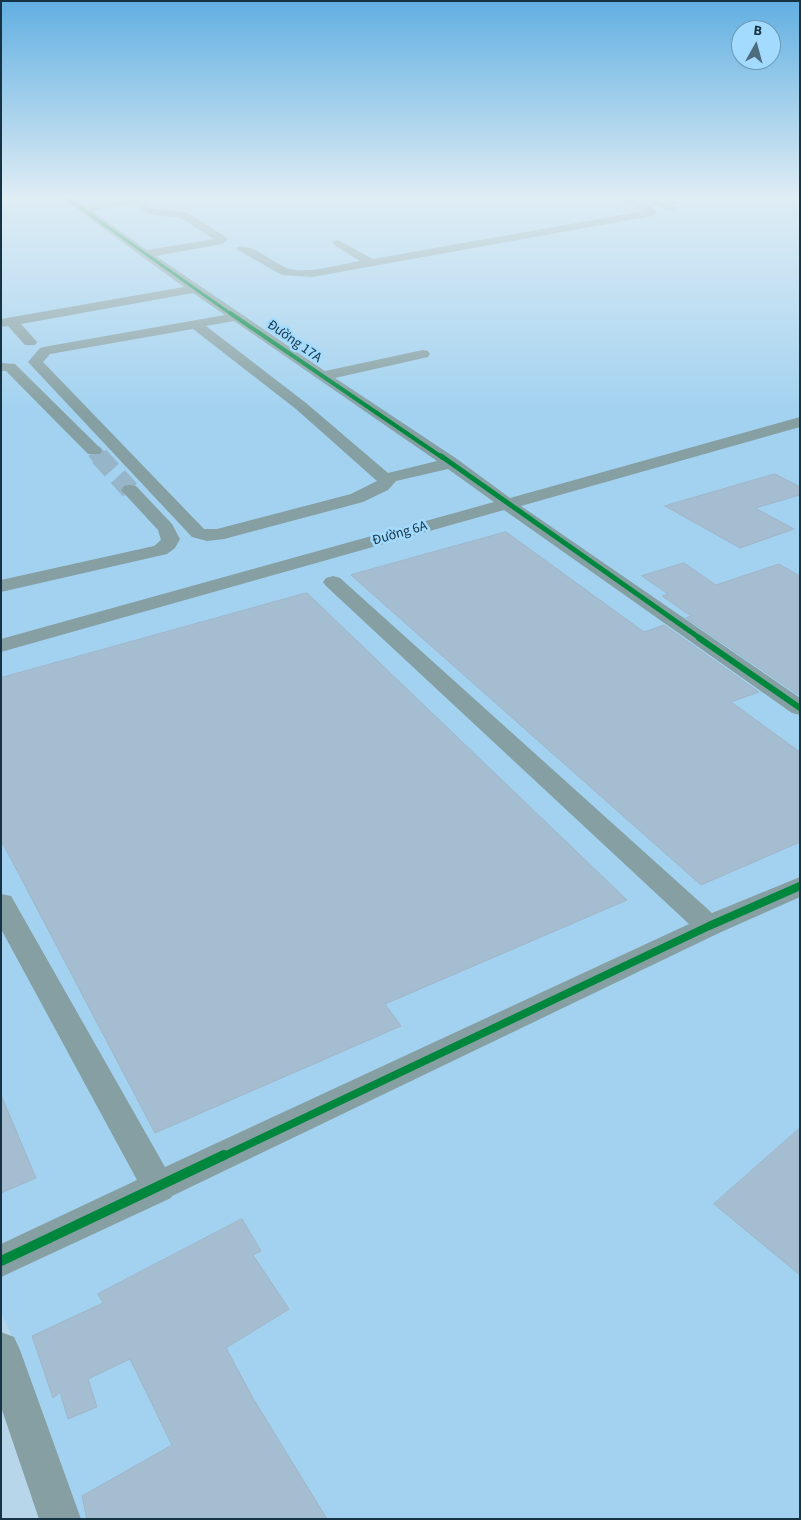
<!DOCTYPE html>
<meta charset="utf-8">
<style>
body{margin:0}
#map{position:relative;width:801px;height:1520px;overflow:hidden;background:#b8d6e9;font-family:"Source Sans 3",sans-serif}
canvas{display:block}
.frame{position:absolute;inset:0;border:2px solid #153344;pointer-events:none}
.north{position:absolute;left:731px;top:20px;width:50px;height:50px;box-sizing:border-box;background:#a3dbfe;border:1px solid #6a98b4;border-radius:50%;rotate:7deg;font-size:14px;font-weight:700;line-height:20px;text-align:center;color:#153344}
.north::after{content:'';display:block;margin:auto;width:18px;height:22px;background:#4e6c7e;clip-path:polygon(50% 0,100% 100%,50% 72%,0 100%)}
</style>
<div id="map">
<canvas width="801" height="1520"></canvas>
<div class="frame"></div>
<div class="north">B</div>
</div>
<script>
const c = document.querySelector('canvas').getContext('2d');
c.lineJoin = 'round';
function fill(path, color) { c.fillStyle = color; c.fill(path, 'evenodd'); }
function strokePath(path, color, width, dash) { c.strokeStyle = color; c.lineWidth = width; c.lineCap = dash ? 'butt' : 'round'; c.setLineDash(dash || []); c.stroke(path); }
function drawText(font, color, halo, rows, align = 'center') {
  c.font = font + ' "Source Sans 3",sans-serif'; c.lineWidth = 5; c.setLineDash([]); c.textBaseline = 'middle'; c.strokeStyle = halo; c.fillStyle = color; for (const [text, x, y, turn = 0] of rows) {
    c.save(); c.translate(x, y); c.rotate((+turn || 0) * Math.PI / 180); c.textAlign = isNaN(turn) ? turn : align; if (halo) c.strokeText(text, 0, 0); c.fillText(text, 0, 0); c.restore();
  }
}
fill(new Path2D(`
 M1,199H800V877L1,1249Z
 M800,894V1519H76L19,1353L1,1312V1273Z`), '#a2d2f0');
const building = new Path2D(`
 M775,474L800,487V495L755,508L794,529L740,548L665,506Z
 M506,532L644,632L664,625L759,692L731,702L800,752V842L701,885L351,575Z
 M684,563L716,585L779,564L800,576V696L686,618L691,616L662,596L668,594L642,576Z
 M307,593L627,900L385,1004L401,1026L155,1133L1,840V678Z
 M1,1095L36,1178L1,1193Z
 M800,1128V1275L714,1204Z
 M242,1219L261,1251L253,1255L289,1309L226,1348L254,1400L327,1519H87L82,1496L172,1445L130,1359L88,1379L97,1407L68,1419L60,1392L53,1398L32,1336L103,1303L98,1294Z`);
fill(building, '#a5bdd0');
strokePath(building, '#a0b5c8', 1);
strokePath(new Path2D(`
 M94,451L100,458`), '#97b5c8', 15, [15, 8]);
strokePath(new Path2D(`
 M99,456L130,490`), '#97b5c8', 19, [19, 9]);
fill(new Path2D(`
 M63,199H75L84,205L139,199L156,209L188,213L226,237L228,239L222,244L156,256L325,371L423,350L428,351L430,354L428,357L335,378L457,459L510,498L800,417V427L521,506L800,698V715L792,713L504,510L1,652V639L494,502L448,469L396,481L388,490L363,502L224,539L207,541L192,537L28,362L40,348L49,346L225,315L193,293L21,324L37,342L35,345H25L8,326L1,327V319L184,287ZM133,204L149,214L181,218L214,239L147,250L92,211ZM234,321L437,461L388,473L306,403L206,326ZM193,329L296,409L377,481L351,494L217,529H204L43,362L50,354Z
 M617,199C630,199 650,200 656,213L651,216L312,277L282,275L236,249L238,247C251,243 274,263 287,268C306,275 340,264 360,261L334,245L332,243L334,241L338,240L373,259L644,211Z
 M642,199H657L677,208L676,210H668Z
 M1,363L15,364L100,448L102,451L100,454H88L6,371H1Z
 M130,485L136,486L172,524L180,539L175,548L167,554L1,592V580L154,546L161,540L158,530L121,490L124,486Z
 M333,576L340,578L712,913L800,877V897L719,933L172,1196L171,1198L1,1277V1244L137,1180L1,929V894L11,896L15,903L165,1167L689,924L326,586L323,582L326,578Z
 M1,1332L14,1337L20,1350L81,1519H39L1,1407Z`), '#859fa2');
strokePath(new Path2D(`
 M68,199L231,314`), '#00873e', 3);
strokePath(new Path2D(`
 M230,313L443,458`), '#00873e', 4);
strokePath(new Path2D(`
 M441,456L701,639`), '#00873e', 5);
strokePath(new Path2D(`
 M699,638L800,708`), '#00873e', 6);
strokePath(new Path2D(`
 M222,1157L709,926L800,886`), '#00873e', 8);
strokePath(new Path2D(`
 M1,1261L224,1155`), '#00873e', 10);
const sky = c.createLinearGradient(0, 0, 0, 412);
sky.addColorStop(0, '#61afe1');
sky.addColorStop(0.48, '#dfedf5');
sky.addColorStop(1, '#dfedf500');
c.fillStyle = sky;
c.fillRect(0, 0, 801, 412);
drawText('14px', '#153344', '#a3dbfe', [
 ["Đường 17A",294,342,35],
 ["Đường 6A",400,534,-16]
]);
</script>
